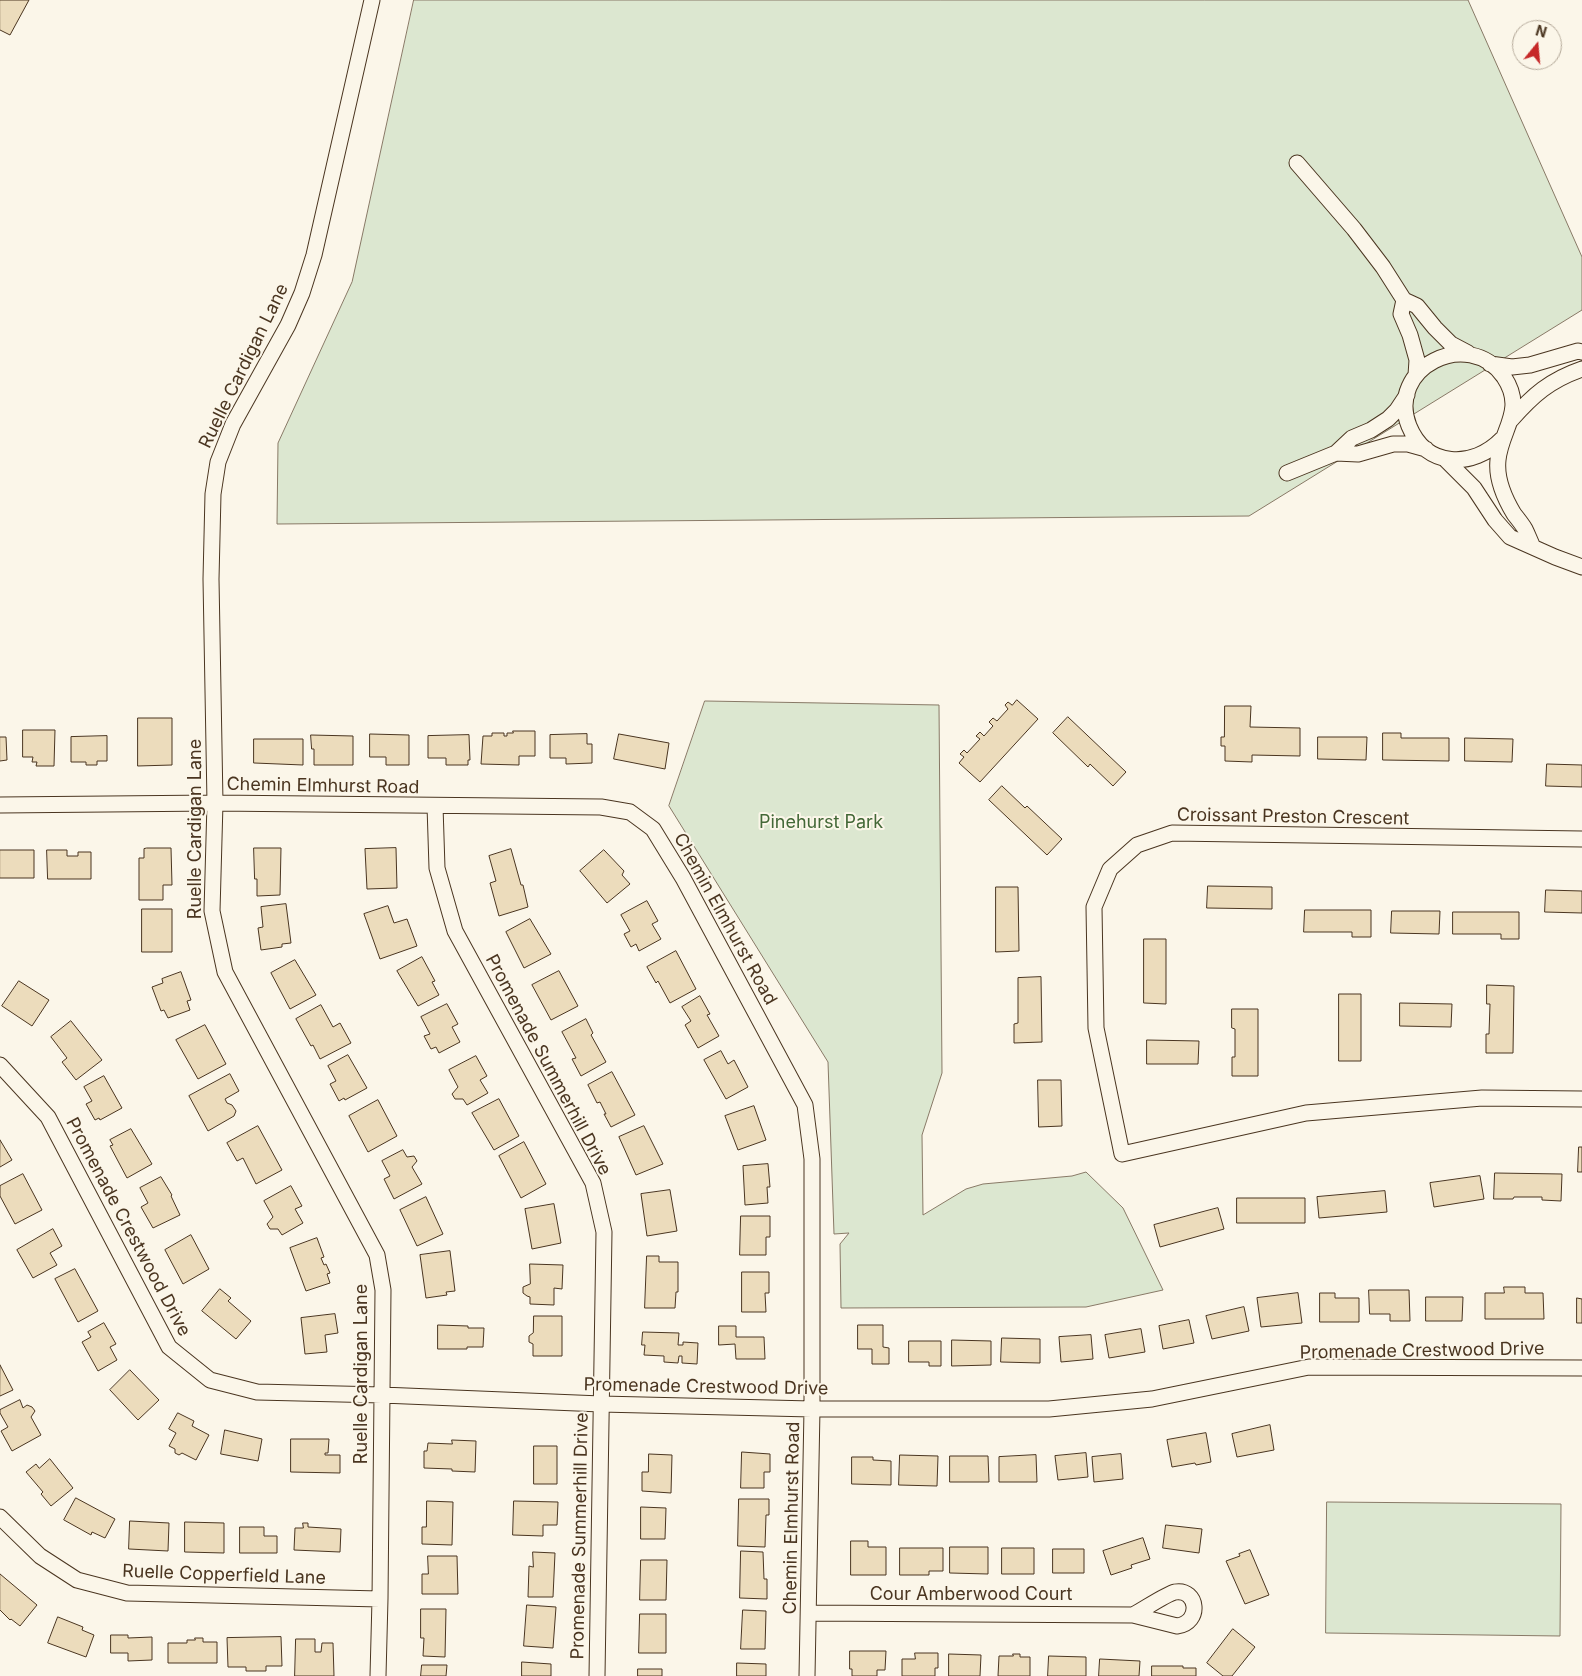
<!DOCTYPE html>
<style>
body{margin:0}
#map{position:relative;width:1582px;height:1676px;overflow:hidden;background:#fbf6e9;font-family:Inter,sans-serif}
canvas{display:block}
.north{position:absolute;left:1512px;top:20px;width:50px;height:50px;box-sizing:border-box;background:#fbf6e9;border:1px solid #b4a999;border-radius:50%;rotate:17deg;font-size:14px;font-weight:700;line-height:20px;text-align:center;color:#4a3520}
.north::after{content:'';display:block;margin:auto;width:18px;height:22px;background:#c62828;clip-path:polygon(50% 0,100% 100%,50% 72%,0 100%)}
</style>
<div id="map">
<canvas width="1582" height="1676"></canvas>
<div class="north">N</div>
</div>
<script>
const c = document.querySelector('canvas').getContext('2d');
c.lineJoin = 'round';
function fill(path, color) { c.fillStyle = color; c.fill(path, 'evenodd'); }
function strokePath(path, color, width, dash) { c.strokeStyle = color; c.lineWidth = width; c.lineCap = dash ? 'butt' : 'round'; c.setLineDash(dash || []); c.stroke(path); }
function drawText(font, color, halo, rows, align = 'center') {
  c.font = font + ' Inter,sans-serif'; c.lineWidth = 4; c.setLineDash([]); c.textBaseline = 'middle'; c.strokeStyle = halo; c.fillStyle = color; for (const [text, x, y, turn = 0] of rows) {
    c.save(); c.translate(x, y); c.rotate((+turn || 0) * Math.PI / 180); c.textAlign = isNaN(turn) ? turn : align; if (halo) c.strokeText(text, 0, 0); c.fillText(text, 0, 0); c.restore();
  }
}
const green = new Path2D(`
 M414,0H1468L1582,257V310L1249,516L277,524L278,443L352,282Z
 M705,701L939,705L942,1073L922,1135L923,1215L966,1189L983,1184L1072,1176L1086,1172L1123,1208L1163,1290L1086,1307L841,1308L840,1244L849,1233L834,1234L828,1062L669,806Z
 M1327,1502L1561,1504L1560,1636L1326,1633Z`);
fill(green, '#dce7d0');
strokePath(green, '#887966', 1);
const building = new Path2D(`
 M0,0H29L10,35L0,30Z
 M1017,700L1038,719L980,782L959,763L964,757L960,754L964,750L967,753L980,739L976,736L980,732L984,736L993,726L989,722L993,718L997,721L1008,709L1005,705L1008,702L1012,705Z
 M1225,706H1251L1250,727L1300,728V756L1252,755V762L1225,761V746H1221V737H1224Z
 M1068,717L1126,772L1113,786L1090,764L1088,767L1053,733Z
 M138,718H172V765L138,766Z
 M23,730H55L54,766H36L37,762H32L33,757H23Z
 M513,731H535V756H519V765L481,764L483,736H492V733H504V736H507V733H513Z
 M1383,733H1401V738H1449V761L1383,760Z
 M370,734L409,735V765H386V757H370Z
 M587,734V744H592V763L566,764V758H550V735Z
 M619,734L669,743L665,769L614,759Z
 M311,735L353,736V765H314V749H312Z
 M469,735L470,760H468V765H446V758H428V736Z
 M107,736V761H97V765H86V762H71V737Z
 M0,737H6L7,760L0,761Z
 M1318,737H1367L1366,760L1318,759Z
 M1465,738L1513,739L1512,762L1465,761Z
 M254,739H303V765L254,763Z
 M1547,764L1582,765V787L1546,786Z
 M1002,786L1025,808L1027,806L1062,839L1047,855L989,800Z
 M147,848H171L172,885H163V900H139V858H144V849Z
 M254,848H281L280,895L257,896V879H255Z
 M396,848L397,888L367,889L365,849Z
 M511,849L521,885H523L528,907L499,916L490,883L496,881L489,856Z
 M0,850H34V878H0Z
 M47,850H67V856H78V852H91V879H48Z
 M604,850L624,871L622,875L630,884L607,903L580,871Z
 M1208,886L1272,887V909L1207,908Z
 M996,887H1018L1019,951L996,952Z
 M1546,890L1582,891V913L1545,912Z
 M647,901L658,921L652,924L661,939L639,951L636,944L631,947L624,934L630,931L621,915Z
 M286,904L291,943L282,944V947L261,950L258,928L263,927L261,907Z
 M388,906L394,923L407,919L417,946L380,959L364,914Z
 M142,909H172V952H142Z
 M1305,910H1371V937H1352V932H1304Z
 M1392,911H1440L1439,934L1391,933Z
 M1453,912H1519V939H1501V934H1453Z
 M530,919L551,954L524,968L506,932Z
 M1144,939H1166V1004L1144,1003Z
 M676,951L696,989L670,1003L658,981L656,983L647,967Z
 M422,957L435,981L432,982L439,995L418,1006L397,971Z
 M295,960L316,995L290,1009L271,973Z
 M559,971L578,1006L551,1020L532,985Z
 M181,972L191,1000L187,1001L190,1010L168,1018L164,1010L161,1011L152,987L163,983L162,979Z
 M1041,977L1042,1042L1014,1043V1024L1018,1023V978Z
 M19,981L49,1000L32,1026L2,1006Z
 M1487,985L1514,986L1513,1053H1486V1034H1489L1490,1004H1487Z
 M1339,994H1361V1061H1339Z
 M700,996L710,1014L707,1015L719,1036L698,1048L685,1025L691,1021L682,1007Z
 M1400,1003L1452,1004L1451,1027L1400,1026Z
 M447,1004L458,1024L452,1027L460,1042L439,1053L436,1047L431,1049L424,1036L430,1034L421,1017Z
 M321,1005L333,1027L340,1023L351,1043L320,1059L313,1045L311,1046L296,1019Z
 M1232,1009H1258V1076H1232V1057H1235V1029L1232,1028Z
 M586,1019L593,1033L591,1035L606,1062L581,1076L572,1059L576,1058L562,1032Z
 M71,1021L102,1060L76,1080L62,1062L67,1058L51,1037Z
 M205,1025L226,1064L198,1079L176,1040Z
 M1147,1040L1199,1041L1198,1064H1147Z
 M721,1051L728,1064L734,1060L748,1087L726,1099L704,1060Z
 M348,1055L367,1088L345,1100L344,1098L339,1101L330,1084L336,1081L328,1066Z
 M476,1056L487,1076L480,1080L488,1093L467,1105L463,1099H455L452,1094L458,1087L449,1070Z
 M612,1072L635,1115L611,1127L604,1114H606L600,1102L597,1103L588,1085Z
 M230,1074L239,1091L225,1099L227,1103L232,1105L236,1111L234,1116L208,1131L189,1096Z
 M104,1076L122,1108L100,1120L99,1118L95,1120L86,1104L92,1101L84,1087Z
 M1038,1080H1061L1062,1126L1039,1127Z
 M499,1099L519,1136L494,1150L472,1113Z
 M378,1100L397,1136L368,1152L349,1116Z
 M754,1106L766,1140L738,1150L725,1116Z
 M258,1126L282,1170L256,1184L243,1158L237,1161L227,1143Z
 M644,1126L663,1164L636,1175L619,1137Z
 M131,1129L152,1164L127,1178L110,1146L113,1145L110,1140Z
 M0,1140L12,1160L0,1167Z
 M524,1142L546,1184L521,1198L499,1156Z
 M1579,1147H1582V1172H1578Z
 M403,1150L407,1157L414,1156L417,1161L412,1167L422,1184L394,1199L384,1179L390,1176L382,1161Z
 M768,1164L770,1187H767L768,1203L745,1205L743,1166Z
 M1495,1173L1562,1174L1561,1201L1542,1200V1197H1514L1513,1199H1494Z
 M23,1174L42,1210L15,1224L0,1196V1186Z
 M1480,1176L1484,1199L1434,1207L1430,1183Z
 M161,1177L172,1195L171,1196L180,1215L153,1228L141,1207L148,1203L140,1188Z
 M291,1186L302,1206L295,1209L303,1223L282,1235L278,1229H270L267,1224L273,1217L264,1201Z
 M670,1190L677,1231L647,1236L641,1194Z
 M1385,1191L1387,1212L1319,1218L1317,1197Z
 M426,1197L443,1234L417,1246L400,1210Z
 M1237,1198H1305V1223H1237Z
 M554,1204L561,1243L532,1249L525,1209Z
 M1218,1208L1224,1229L1160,1247L1154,1225Z
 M741,1216H770V1237H766V1255H740Z
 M53,1229L62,1246L50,1253L57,1265L33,1278L17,1250Z
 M191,1235L209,1269L183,1284L165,1250Z
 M317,1238L324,1257L321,1258L324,1265L326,1264L330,1273L327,1274L330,1283L306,1291L290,1248Z
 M450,1251L455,1291L446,1292L447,1295L426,1298L420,1255Z
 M647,1256H659V1262H678V1292H676L675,1308H645Z
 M530,1264L563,1265L562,1289L554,1288V1305L530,1304V1297L527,1296L523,1293V1287L530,1284Z
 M75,1269L98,1311L78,1322L55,1279Z
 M742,1272H769V1293H765L766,1312H742Z
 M1504,1287H1525V1293H1543L1544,1319H1485V1293H1504Z
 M220,1289L231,1298L228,1301L251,1321L236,1339L202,1311Z
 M1369,1290H1409L1410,1321H1390V1314H1370Z
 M1298,1293L1302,1323L1261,1327L1257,1298Z
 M1320,1293H1335V1298H1359V1322H1320Z
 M1426,1297H1463L1462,1321H1426Z
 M1577,1298L1582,1299V1323H1577Z
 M1244,1307L1249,1331L1212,1339L1206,1316Z
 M335,1314L338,1333L325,1335L327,1352L305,1354L301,1318Z
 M534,1316H562V1356H533V1344L529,1342V1336L533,1333Z
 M1189,1320L1194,1343L1163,1349L1159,1326Z
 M104,1323L116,1344L110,1347L117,1360L98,1371L82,1342L91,1337L88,1332Z
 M438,1325L468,1326V1328H484L483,1347H467V1349H438Z
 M858,1325H883V1347L889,1348V1364H872V1349H858Z
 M719,1326H736V1337H764L765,1359H736L735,1344L719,1345Z
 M1141,1329L1145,1352L1109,1358L1105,1335Z
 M643,1332L679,1333L678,1345H683V1342L698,1343L697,1364L682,1363V1356H679L678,1363L664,1362V1356L644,1355L645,1345H642Z
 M1091,1335L1093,1359L1061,1362L1059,1337Z
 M1002,1338L1040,1339V1363L1001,1362Z
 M952,1340L991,1341V1365L952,1366Z
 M909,1341H941V1366H929V1362H909Z
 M0,1365L13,1390L0,1396Z
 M130,1370L159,1400L138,1420L110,1390Z
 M20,1400L23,1408L27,1405L32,1407L35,1411L31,1417L41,1435L12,1451L1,1431L8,1427L0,1413V1410Z
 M178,1413L194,1421L192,1426L209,1435L196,1460L182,1453L179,1455L175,1453V1449L169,1446L176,1433L169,1429Z
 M1270,1425L1274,1450L1237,1457L1232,1434Z
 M225,1430L262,1439L258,1461L221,1454Z
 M1206,1433L1211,1462L1196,1465L1195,1463L1172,1467L1167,1440Z
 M291,1439H329L328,1453H325V1455H340V1473L291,1472Z
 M452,1440L476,1441L475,1472L452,1471V1469L424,1468V1451H427L428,1443L452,1444Z
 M534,1446H557V1484H534Z
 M742,1452L770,1454V1472H764V1488H741Z
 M1086,1453L1088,1477L1058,1480L1055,1456Z
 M649,1454L672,1455L671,1493L642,1491V1472H648Z
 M1121,1454L1123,1479L1094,1482L1092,1457Z
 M900,1455L938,1456L937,1486L899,1485Z
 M1036,1455L1037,1482H999V1457Z
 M950,1456H988L989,1482H950Z
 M852,1457H873V1460L891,1461V1485L852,1484Z
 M50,1459L73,1488L51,1506L41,1494L43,1492L26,1472L36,1464L39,1468Z
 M76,1498L115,1519L105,1538L92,1532L91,1535L64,1520Z
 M739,1499H769V1515H766L765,1547L738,1546Z
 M427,1501L453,1502L452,1545L422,1544V1527H426Z
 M514,1501L558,1502L557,1525H543V1536L513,1535Z
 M641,1507L666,1508L665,1539H641Z
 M130,1521L169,1523L168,1551L129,1549Z
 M185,1522L224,1523V1553L185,1552Z
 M303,1523H308V1527L341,1529L340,1552L294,1550L295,1528H303Z
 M1166,1525L1202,1529L1199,1553L1163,1548Z
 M240,1527H264V1536H277V1553H240Z
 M1143,1538L1150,1559L1131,1565L1132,1568L1111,1575L1103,1551Z
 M851,1541H868V1547H886V1575H851Z
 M950,1547H988V1574L950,1573Z
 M900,1548H943V1571H929V1575H900Z
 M1002,1548H1034V1574H1002Z
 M1053,1549H1084V1573H1053Z
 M1250,1550L1269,1595L1245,1604L1226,1561L1240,1556L1239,1554Z
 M741,1551L763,1552L764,1579H767V1599L740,1598Z
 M533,1552L555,1553L553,1597H528L529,1566L533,1567Z
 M428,1556H457L458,1594H422V1574H428Z
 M641,1560H667L666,1600H640Z
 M0,1574L37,1605L20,1626L11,1619L10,1620L0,1610Z
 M527,1605L556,1607L553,1648L524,1646Z
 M421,1609H446L445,1657L423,1656L424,1638H421Z
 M743,1610L766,1611L765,1649H741Z
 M640,1614H666V1653H639Z
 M58,1617L83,1627L82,1630L94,1635L86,1657L48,1643Z
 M1233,1629L1255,1647L1232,1676H1223L1207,1663Z
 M111,1635H128V1638L152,1637V1660L128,1661V1653H111Z
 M281,1637L282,1666H266V1671H246V1667H228L227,1638Z
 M195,1638H203V1642H217V1663H168V1643H187V1640H195Z
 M296,1639H315V1652H321L322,1643H333L334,1676H295Z
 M850,1651H886L885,1670H877V1676H852V1669H850Z
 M915,1653H938V1668H935V1676H902V1659H915Z
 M949,1654L981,1655L980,1676H949Z
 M1013,1654H1020V1657H1030V1676H998L999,1656H1013Z
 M1049,1656L1086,1657V1676H1048Z
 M1100,1659L1140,1661L1139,1676H1099Z
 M522,1662L551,1664V1676H522Z
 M737,1663L766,1664V1676H737Z
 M422,1665H447L446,1676H421Z
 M1152,1666H1183V1668H1196V1676H1152Z
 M638,1669H662V1676H638Z`);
fill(building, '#ecdcbc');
strokePath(building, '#4a3520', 1);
const street = new Path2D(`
 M372,0L314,255L302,293L288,325L233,424L218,462L213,494L211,579L215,803L212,911L225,972L377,1255L383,1290L380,1599L378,1676
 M1297,163L1354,229L1383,267L1404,300L1417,306L1435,328L1451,344L1468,353
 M1404,300L1401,314L1410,335L1417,360L1416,375
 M1490,364L1512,367L1530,365L1578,351L1582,352
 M1511,420C1533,395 1550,380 1582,369
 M1502,439C1473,469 1426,468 1409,426C1386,368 1468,326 1504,377C1526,410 1501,429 1498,460C1496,478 1505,499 1514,514C1518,519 1522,524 1525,529C1528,535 1530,541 1533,547
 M1336,453L1358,454L1393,444H1408L1426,449
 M1445,459L1474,488L1495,520L1510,537L1555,557L1582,567
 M1287,473L1336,453L1352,438L1371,430L1388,419L1397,410L1407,395
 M0,805L215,803L601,807L630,812L653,829L683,878L805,1105L812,1159V1409L807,1676
 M435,806L437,868L455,931L593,1183L604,1232L597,1676
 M1582,839L1172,833L1137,845L1110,869L1094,907L1096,1028L1122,1154L1306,1113L1482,1098L1582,1099
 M0,1065L48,1117L169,1347L210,1380L257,1392L382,1395L601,1404L812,1409H1049L1152,1399L1309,1367L1582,1368
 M0,1517L40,1556L77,1580L127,1593L380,1599
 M809,1613L1133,1615L1177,1626C1202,1623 1198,1588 1175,1592C1166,1594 1143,1610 1133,1615`);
strokePath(street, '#4a3520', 17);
strokePath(street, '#fbf6e9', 15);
drawText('18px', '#4a3520', '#fbf6e9', [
 ["Ruelle Cardigan Lane",244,366,-64],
 ["Chemin Elmhurst Road",323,786,1],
 ["Croissant Preston Crescent",1293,817,1],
 ["Ruelle Cardigan Lane",196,829,-90],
 ["Chemin Elmhurst Road",725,919,61],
 ["Promenade Summerhill Drive",548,1065,62],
 ["Promenade Crestwood Drive",128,1227,62],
 ["Promenade Crestwood Drive",1422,1351,-1],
 ["Ruelle Cardigan Lane",362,1374,-90],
 ["Promenade Crestwood Drive",706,1387,1],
 ["Chemin Elmhurst Road",792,1518,-89],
 ["Promenade Summerhill Drive",580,1536,-89],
 ["Ruelle Copperfield Lane",224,1575,2],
 ["Cour Amberwood Court",971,1595]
]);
drawText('18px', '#436837', '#fbf6e9', [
 ["Pinehurst Park",821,823]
]);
</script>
